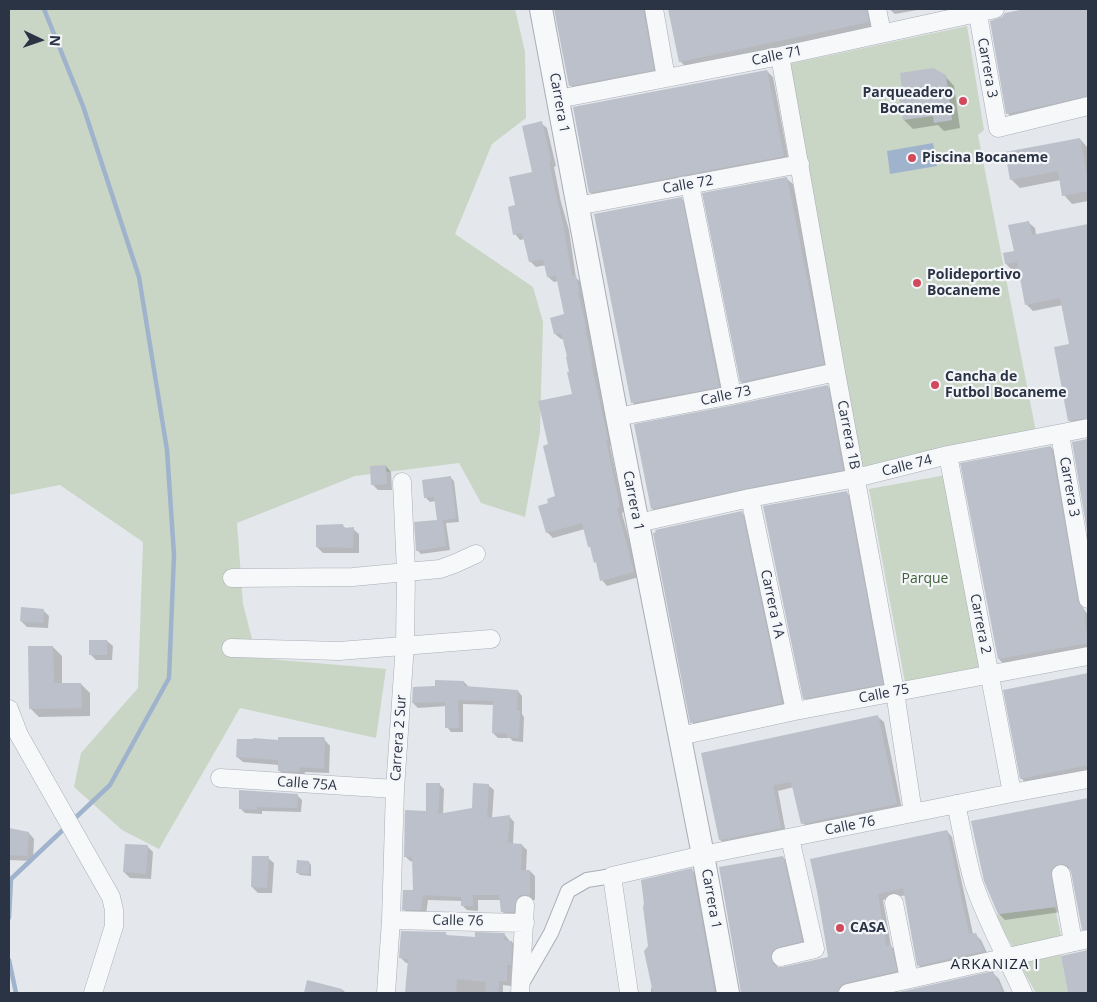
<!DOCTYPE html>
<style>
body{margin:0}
#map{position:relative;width:1097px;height:1002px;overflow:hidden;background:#e4e7ec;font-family:"Open Sans",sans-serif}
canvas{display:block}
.frame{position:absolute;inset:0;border:10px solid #2b3445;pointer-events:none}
.north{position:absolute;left:15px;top:15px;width:50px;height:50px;-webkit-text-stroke:4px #f4f6f9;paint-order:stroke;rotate:93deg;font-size:14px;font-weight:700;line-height:20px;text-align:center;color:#2b3445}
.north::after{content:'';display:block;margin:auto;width:18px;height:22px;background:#2b3445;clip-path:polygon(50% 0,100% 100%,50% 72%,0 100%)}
</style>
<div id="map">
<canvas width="1097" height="1002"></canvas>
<div class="frame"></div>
<div class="north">N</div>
</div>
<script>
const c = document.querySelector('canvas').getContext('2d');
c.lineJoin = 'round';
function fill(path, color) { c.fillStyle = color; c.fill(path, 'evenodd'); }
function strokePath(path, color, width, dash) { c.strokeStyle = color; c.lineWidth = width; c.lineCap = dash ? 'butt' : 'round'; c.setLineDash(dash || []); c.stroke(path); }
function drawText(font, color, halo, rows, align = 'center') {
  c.font = font + ' "Open Sans",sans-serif'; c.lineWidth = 4.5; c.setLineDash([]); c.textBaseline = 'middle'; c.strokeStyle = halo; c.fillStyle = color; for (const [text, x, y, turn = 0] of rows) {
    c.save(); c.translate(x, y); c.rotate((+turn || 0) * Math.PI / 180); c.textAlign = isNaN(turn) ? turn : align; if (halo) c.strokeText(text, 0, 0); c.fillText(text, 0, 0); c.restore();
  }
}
fill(new Path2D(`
 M9,9H515L525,52L526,118L492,144L455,234L533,287L543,322L540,432L525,517L481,503L459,463L355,476L237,523L243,604L257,658L386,669L376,738L240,708L159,849L122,830L74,787L81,753L138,688L143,542L60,485L9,495Z
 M967,26L984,130L978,135L1036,432L858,468L789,64Z
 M946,475L981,668L905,682L869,489Z
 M1055,907L1062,940L1013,947L993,915Z
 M1061,955L1068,993H1036L1019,963Z`), '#c9d6c5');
fill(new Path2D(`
 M933,143L937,166L890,174L887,151Z`), '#9fb4cc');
fill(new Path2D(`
 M556,9H647L659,75L576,91L570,85Z
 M670,9H875L874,28L686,67L680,61Z
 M889,9H923L895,14Z
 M1032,9H1088V102L1014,119L1007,113L1003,18L1006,14Z
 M767,71L773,77L789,162L595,198L590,192Z
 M945,76L954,86L960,128L944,131L938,125L913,129L904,120Z
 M541,123L547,128L556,166L554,167L561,202L569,230L576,278L581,282L597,368H596L613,446H610L624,512L622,513L639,577L607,586L602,580L585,529L553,538L547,532L550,504L556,497L550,445L574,395L564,339H561L555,334L566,315L558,281L554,282L548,277L546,265L536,267L530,261L525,239L520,240L515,234L517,206L534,172Z
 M1080,139L1088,148V201L1072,204L1064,195L1061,180L1020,188L1011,179Z
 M787,179L793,184L829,369L747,387L741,382Z
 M681,198L687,204L724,392L638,409L633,403L595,215Z
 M1028,222L1035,228L1036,235L1088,225V425L1075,427L1069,420L1070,345L1063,305L1033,311L1027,305L1019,269L1012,270L1006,264L1004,254L1015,252Z
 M827,386L833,392L848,475L658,514L652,509Z
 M1088,439V530L1074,443Z
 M1051,447L1057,453L1083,608L1088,615V649L1004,665L999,659Z
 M386,466L391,472L392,490H378L372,484Z
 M450,477L454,481L459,522L446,523L450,550L421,554L417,550L439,521L436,501L430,502L426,498Z
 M846,492L852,498L888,689L810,704L804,698Z
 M741,512L747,518L787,708L697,728L692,722Z
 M343,526L347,529H353L359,534V553H323L317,547Z
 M43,610L49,616L48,628L27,627L21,621Z
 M107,641L113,646L112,660H96L90,654Z
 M53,647L62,656V684H81L90,693V716L39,717L30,708Z
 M1088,674V771L1027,784L1021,778L1005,691Z
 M464,682L469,687L518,691L522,696V714L524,717L523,742L513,741L510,738H498L493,733L494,705L463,704V732H451L447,727V706L418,708L413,703L437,688Z
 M878,717L884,722L902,809L808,828L802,822L794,787L778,791L786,833L726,845L720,840L702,754Z
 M324,739L330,746L329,773L305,772L304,777L284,776L279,770V765L243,762L237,757L280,741Z
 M439,784L444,789L443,815L473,809L488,785L494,790L492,819L509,816L514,822L513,845H522L527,850L526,871H530L535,876V900H526L519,917H507L502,911L501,900H478V911L467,910L462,905V901L428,900L426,915L409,914L403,909L414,892L413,862L410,861L405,856L427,813Z
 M297,795L302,800L301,812L262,811V814L245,813L240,808Z
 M1088,799V934L1083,929L1071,869H1066L1061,912L1005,920L999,914L972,822Z
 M9,830L29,833L34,839L33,861L9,860Z
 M947,831L952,837L973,934H975L981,940L989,957L924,972L919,966L906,895L883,900L891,946L897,952L902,977L846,993H742L783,857L789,863L807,947L776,961L778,968L829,958L818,890Z
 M147,846L153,852L151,879L130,878L124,872Z
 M268,858L274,863L272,893H258L252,887Z
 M309,862L311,865V876L300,875L298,873Z
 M692,870L698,876L719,993H651V988L653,987Z
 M445,933L449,937L476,938L504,934L509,940V942H512L517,947L516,969H512L511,986L503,985V993H406L409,963H406L400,957Z
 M1088,951V993H1069L1062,957Z
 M993,973L999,979L1005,993H901Z
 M308,982L343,990L346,993H305Z`), '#0003');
strokePath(new Path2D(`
 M44,9L83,106L139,277L167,450L174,555L169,678L110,785L73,820
 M9,918L11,879L66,827
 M9,960L16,993`), '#9fb4cc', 4.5);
fill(new Path2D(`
 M554,9H643L654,70L569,86Z
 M668,9H867L869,22L679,62Z
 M1025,9H1088V96L1006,114L990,21L1002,17L1005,13Z
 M933,68L946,75L952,120L934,123L933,116L903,120L898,90L902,89L900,73Z
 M767,70L784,156L589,193L573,107Z
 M542,121L551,161H549L556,195L563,224L572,276L576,275L579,291L578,292L586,327H585L592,362L591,363L608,440L606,441L620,507L617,508L634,572L600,581L596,562L594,563L590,547H588L582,523L546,533L538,506L548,503L547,499L555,496L543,446L548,444L538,401L572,394L567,372H569L566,357L567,356L561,333L554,334L550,318L564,314L556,276L547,277L543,259L529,262L522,233L513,235L508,207L515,205L509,177L532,172L522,126Z
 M1080,138L1088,181V191L1062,196L1058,171L1010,180L1005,152Z
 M787,177L824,364L740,382L702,193Z
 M682,197L719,387L631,403L594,214Z
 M1029,221L1032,235L1088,224V418L1068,421L1054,347L1069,344L1060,298L1025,305L1017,262L1005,264L1003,253L1014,251L1008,225Z
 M828,385L843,470L748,488L651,509L634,424L734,405Z
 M1088,439V537L1072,442Z
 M1051,446L1078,601L1084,609L1088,643L998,659L960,463Z
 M386,465L387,484L371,485L370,466Z
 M451,476L456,518L443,520L446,546L416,551L414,522L437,520L434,497L424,498L422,480Z
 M847,491L883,684L803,699L763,506Z
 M742,511L782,703L690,723L653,533L656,532L655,530Z
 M343,524L344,528L354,527L353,548L316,547V525Z
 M21,607L44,609L43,623L20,621Z
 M89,640H107V655H89Z
 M28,646H53L54,683H81L82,708L29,709Z
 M1088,673V765L1020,779L1003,690Z
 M435,680L464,681V686L518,690L517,710L520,711L519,738L507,737V734L492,733L493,701L458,700L459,728H445V702L412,703L413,687L435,686Z
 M878,715L897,804L801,824L791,782L773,785L781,828L719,840L701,753Z
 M278,737H324L325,739L324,769L300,767L299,772L278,771V760L236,757L237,739H253V738L278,740Z
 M426,783H440L438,814L472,808L473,783L489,784L487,818L510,815L508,843L522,844L521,870H530V895H520L516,900L514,912H501L499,895H473V906H461V897L423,895L421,910H402L403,890H413L412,857H404L405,810L426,811Z
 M239,790L298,794L297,808L257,807V810L239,809Z
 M1088,798V929L1082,930L1071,872L1069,867L1064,864L1055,866L1051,871L1056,907L998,914L984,881L971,821Z
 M9,828L29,832L27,856L9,855Z
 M947,830L969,934L976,933L984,951L917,966L903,888L878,894L886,946L891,945L897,971L845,983L840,986L838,993H741L719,867L783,856L802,941L779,947L773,950L771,954L773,964L777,967H783L828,957L817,891L810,859Z
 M125,844L148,845L146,874L123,872Z
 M252,856H269L267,888L251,887Z
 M297,860L309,861V874L296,873Z
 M692,868L715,993H653L644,951L648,946L643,907L644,904L641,880Z
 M401,931L446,932V935L475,937V932L505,933L504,940L512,941L511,965H507V981H499L498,993H485L486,982L457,979L456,993H405L408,959L399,958Z
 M1088,950V993H1068L1061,956Z
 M993,971L1003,993H895Z
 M307,980L342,989L341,993H304Z`), '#bbc0ca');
const pedestrian = new Path2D(`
 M521,985L551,933L568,891L587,880L612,876`);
const minor = new Path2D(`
 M654,9L666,78
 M877,9L882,33
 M977,9L998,128L1088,106
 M780,56L836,372L895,692L913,813
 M558,99L780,56L995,9
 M690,185L732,395
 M577,206L800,164
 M617,417L732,395L836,372
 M1060,434L1088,599
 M948,455L1012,793
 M750,498L795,711
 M638,523L750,498L856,478L948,455L1088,428
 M232,578L353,577L406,572L440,569L454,564L476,554
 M231,648L339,651L491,639
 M9,709L19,735L111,897L114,910V926L93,993
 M680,736L795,711L1088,656
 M220,778L395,789
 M956,804C962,830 966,858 974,884C987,922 1007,957 1023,993
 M1061,874L1073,942
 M894,903L909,979
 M391,920L525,923
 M781,957L815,949L790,838
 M386,993L391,920L395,789L405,644L406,572L402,482
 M520,993L525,905
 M629,993L612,876L703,855L1012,793L1088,779
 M848,993L1088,939`);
const tertiary = new Path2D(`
 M541,9L617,417L703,855L728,993`);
strokePath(pedestrian, '#a9aeb7', 16);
strokePath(minor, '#a9aeb7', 19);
strokePath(tertiary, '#a9aeb7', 24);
strokePath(pedestrian, '#f7f8fa', 14);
strokePath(minor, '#f7f8fa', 18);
strokePath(tertiary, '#f7f8fa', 22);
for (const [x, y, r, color] of [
 [963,101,5,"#d1495b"],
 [912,158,5,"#d1495b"],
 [917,283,5,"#d1495b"],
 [935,385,5,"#d1495b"],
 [840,928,5,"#d1495b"]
]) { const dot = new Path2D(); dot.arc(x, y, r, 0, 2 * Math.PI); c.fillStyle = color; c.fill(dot); strokePath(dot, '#f4f6f9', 2); }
drawText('14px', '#2b3445', '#f4f6f9', [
 ["Calle 71",777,56,-12],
 ["Carrera 3",987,68,80],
 ["Carrera 1",559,103,80],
 ["Calle 72",688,185,-10],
 ["Calle 73",726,396,-12],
 ["Carrera 1B",848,435,79],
 ["Calle 74",907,466,-14],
 ["Carrera 3",1069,487,80],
 ["Carrera 1",633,501,79],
 ["Carrera 1A",772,604,78],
 ["Carrera 2",980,624,79],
 ["Calle 75",884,694,-11],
 ["Carrera 2 Sur",399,738,-86],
 ["Calle 75A",307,784,4],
 ["Calle 76",850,826,-11],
 ["Carrera 1",711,899,80],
 ["Calle 76",458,921,1]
]);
drawText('bold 14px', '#2b3445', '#f4f6f9', [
 ["Parqueadero",953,93,"right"],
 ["Bocaneme",953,109,"right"],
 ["Piscina Bocaneme",922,158],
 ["Polideportivo",927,275],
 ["Bocaneme",927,291],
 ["Cancha de",945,377],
 ["Futbol Bocaneme",945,393],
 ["CASA",850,928]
], 'left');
drawText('14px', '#3f6138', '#f4f6f9', [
 ["Parque",925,579]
]);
c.letterSpacing = '1px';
drawText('15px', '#1d2536', '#f4f6f9', [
 ["ARKANIZA I",995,965]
]);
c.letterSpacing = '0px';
</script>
